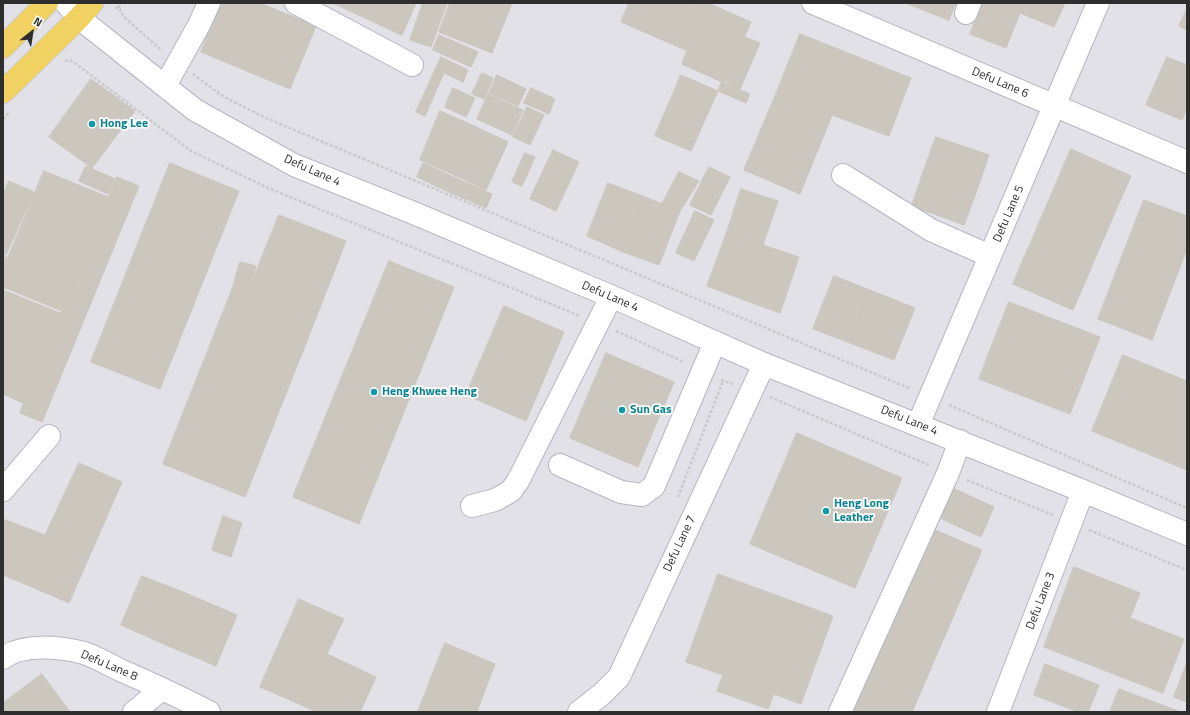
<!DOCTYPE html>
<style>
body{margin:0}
#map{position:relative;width:1190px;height:715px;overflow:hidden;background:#efe9e1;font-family:"Titillium Web",sans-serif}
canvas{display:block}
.frame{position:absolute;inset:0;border:4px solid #2e2e2e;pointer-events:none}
.north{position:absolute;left:12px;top:12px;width:40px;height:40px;-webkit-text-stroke:3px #fff;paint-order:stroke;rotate:30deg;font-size:11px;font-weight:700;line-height:16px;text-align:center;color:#2e2e2e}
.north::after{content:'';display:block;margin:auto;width:14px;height:18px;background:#2e2e2e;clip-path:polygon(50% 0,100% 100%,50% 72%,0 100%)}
</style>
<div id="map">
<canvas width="1190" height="715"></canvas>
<div class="frame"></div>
<div class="north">N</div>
</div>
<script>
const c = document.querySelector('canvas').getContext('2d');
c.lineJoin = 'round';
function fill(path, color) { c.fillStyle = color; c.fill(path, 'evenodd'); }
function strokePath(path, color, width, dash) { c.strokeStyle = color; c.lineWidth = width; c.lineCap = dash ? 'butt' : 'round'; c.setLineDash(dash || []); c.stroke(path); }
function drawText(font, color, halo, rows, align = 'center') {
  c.font = font + ' "Titillium Web",sans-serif'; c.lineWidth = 3.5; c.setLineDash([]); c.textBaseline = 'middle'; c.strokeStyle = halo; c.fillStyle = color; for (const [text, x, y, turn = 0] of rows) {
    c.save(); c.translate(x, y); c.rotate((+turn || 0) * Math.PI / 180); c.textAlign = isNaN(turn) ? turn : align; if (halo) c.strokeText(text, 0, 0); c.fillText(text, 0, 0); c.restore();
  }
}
fill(new Path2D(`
 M3,3H1187V712H3Z`), '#e3e1e8');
const building = new Path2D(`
 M221,3H260L316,26L290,89L201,52Z
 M333,3H416L402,35Z
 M423,3H447L431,47L410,40Z
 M450,3H512L492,53L439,32Z
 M629,3H692L674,45L621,22Z
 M692,3H708L751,22L730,70L674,45Z
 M906,3H956L949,20Z
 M983,3H1065L1054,27L1020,13L1006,48L970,34Z
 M1187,9V30L1179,26Z
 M800,34L911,78L889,136L832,115L777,92Z
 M439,35L478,52L471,67L433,50Z
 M745,37L760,43L740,89L726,82Z
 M687,51L730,70L724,83L682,64Z
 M441,57L468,70L463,82L444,73L425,116L416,112Z
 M1167,57L1187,65V108L1182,120L1146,105Z
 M482,73L493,78L484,99L472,94Z
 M497,75L526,89L518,106L489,93Z
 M681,75L718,91L691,151L655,136Z
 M91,79L135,111L92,168L49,137Z
 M722,82L750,94L746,103L718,91Z
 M453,88L475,98L466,117L445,107Z
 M531,88L555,99L549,114L524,103Z
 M777,92L832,115L800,194L744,170Z
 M488,94L523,110L512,135L477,119Z
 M527,107L544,115L530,145L513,137Z
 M440,111L472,125L450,173L420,160Z
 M472,125L508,142L486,190L450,173Z
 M936,137L989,155L976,193L923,173Z
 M1071,149L1131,176L1116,210L1056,184Z
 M553,150L579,162L556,211L530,199Z
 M525,153L535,157L522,186L512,182Z
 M170,163L239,191L160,389L91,362Z
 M423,163L458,179L451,193L417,177Z
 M86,166L115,179L108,194L79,181Z
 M709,167L730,177L711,215L690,205Z
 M44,171L108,197L73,285L8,258Z
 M679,172L699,181L680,211L662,204Z
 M923,173L976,193L964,225L912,206Z
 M117,177L139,186L42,422L20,413Z
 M458,179L492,194L486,208L451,193Z
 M9,181L34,192L6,255L3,254V195Z
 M608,183L645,197L623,252L587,236Z
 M1056,184L1116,210L1073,310L1013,284Z
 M741,189L778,201L763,245L727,232Z
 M645,197L680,211L659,265L623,252Z
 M1144,200L1187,216V249L1152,340L1098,319Z
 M695,211L714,220L694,261L676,253Z
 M279,215L346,241L314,323L247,295Z
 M727,232L763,245L744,300L707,286Z
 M763,245L799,257L780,313L744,300Z
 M3,256L73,285L62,311L3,287Z
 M389,261L454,287L359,524L293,497Z
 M240,262L256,266L247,295L232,290Z
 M834,276L870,290L850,343L813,329Z
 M3,290L60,313L23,403L3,394Z
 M232,290L247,295L314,323L245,497L163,464Z
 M870,290L915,308L894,360L850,343Z
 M1009,302L1100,337L1070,414L979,379Z
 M504,306L564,332L526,421L466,395Z
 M606,353L674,382L638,467L570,438Z
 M1123,355L1187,381V470L1092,431Z
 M797,433L902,478L855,588L750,544Z
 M79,463L122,482L69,603L25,584L45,535Z
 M944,484L994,507L981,537L931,514Z
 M223,516L242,523L231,557L212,550Z
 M3,519L45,535L25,584L3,575Z
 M928,527L982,550L912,712H849Z
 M1074,567L1140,593L1130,618L1184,639L1163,693L1044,647Z
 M718,574L833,616L801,704L774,694L768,709L717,691L723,675L686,662Z
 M142,576L188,594L166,645L121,625Z
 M188,594L237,615L216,666L166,645Z
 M299,599L344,619L327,654L283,635Z
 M283,635L327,654L304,706L260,687Z
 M445,643L495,664L482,698L431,678Z
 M327,654L376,677L360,712H316L304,706Z
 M1187,662V702L1174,697Z
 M1045,664L1099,685L1088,712H1078L1034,695Z
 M42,674L70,712H3V703Z
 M431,678L482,698L477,712H418Z
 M1119,689L1181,712H1110Z`);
fill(building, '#cbc7bf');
strokePath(building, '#cbc5ba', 1);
const minor = new Path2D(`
 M66,3L79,18L195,110L294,165L416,214L622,301L764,364L1083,491L1187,534
 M296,3L412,65
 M813,3L1187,162
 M966,13L970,3
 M165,86L199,25L209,3
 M843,175L931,230L990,256
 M918,425L1098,3
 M560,465L621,492L642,495L654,486L715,342
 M3,490L49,436
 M472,506L495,500L511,491L518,481L611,297
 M3,658C23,643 60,647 84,653C96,657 108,664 120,670C150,683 180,697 209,712
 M134,712L162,689
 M579,712L602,694L619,677L764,364
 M840,712L948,473L960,441
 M998,712L1083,491`);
const major = new Path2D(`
 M3,47L47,3
 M3,92L79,18L92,3`);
strokePath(minor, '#b4b7c1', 24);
strokePath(major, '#c9c9c9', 24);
strokePath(new Path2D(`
 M115,8H119L123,16L162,51
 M119,8L120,3
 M65,61L70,60L79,66L191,151L268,188L580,316
 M193,74L224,97L266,118L911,389
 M3,119L10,112
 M616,331L684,362
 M721,380L733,384
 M770,397L929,465
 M949,405L1187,508
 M967,480L1053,515
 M678,497L723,381
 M1089,530L1187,570`), '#c9c9c9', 2.5, [3, 2]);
strokePath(minor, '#fff', 22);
strokePath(major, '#f2d163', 22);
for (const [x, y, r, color] of [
 [92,124,4,"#0f9aa8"],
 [374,392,4,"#0f9aa8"],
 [622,410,4,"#0f9aa8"],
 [826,511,4,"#0f9aa8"]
]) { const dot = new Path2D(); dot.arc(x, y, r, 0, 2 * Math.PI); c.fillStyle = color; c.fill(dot); strokePath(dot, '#fff', 1.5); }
drawText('12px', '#2e2e2e', '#fff', [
 ["Defu Lane 6",1000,83,23],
 ["Defu Lane 4",312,171,24],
 ["Defu Lane 5",1009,214,-67],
 ["Defu Lane 4",610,297,23],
 ["Defu Lane 4",909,421,22],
 ["Defu Lane 7",680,544,-65],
 ["Defu Lane 3",1041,601,-69],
 ["Defu Lane 8",109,666,23]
]);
drawText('bold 12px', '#0d838f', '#fff', [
 ["Hong Lee",100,124],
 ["Heng Khwee Heng",382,392],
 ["Sun Gas",630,410],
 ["Heng Long",834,504],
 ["Leather",834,518]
], 'left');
</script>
